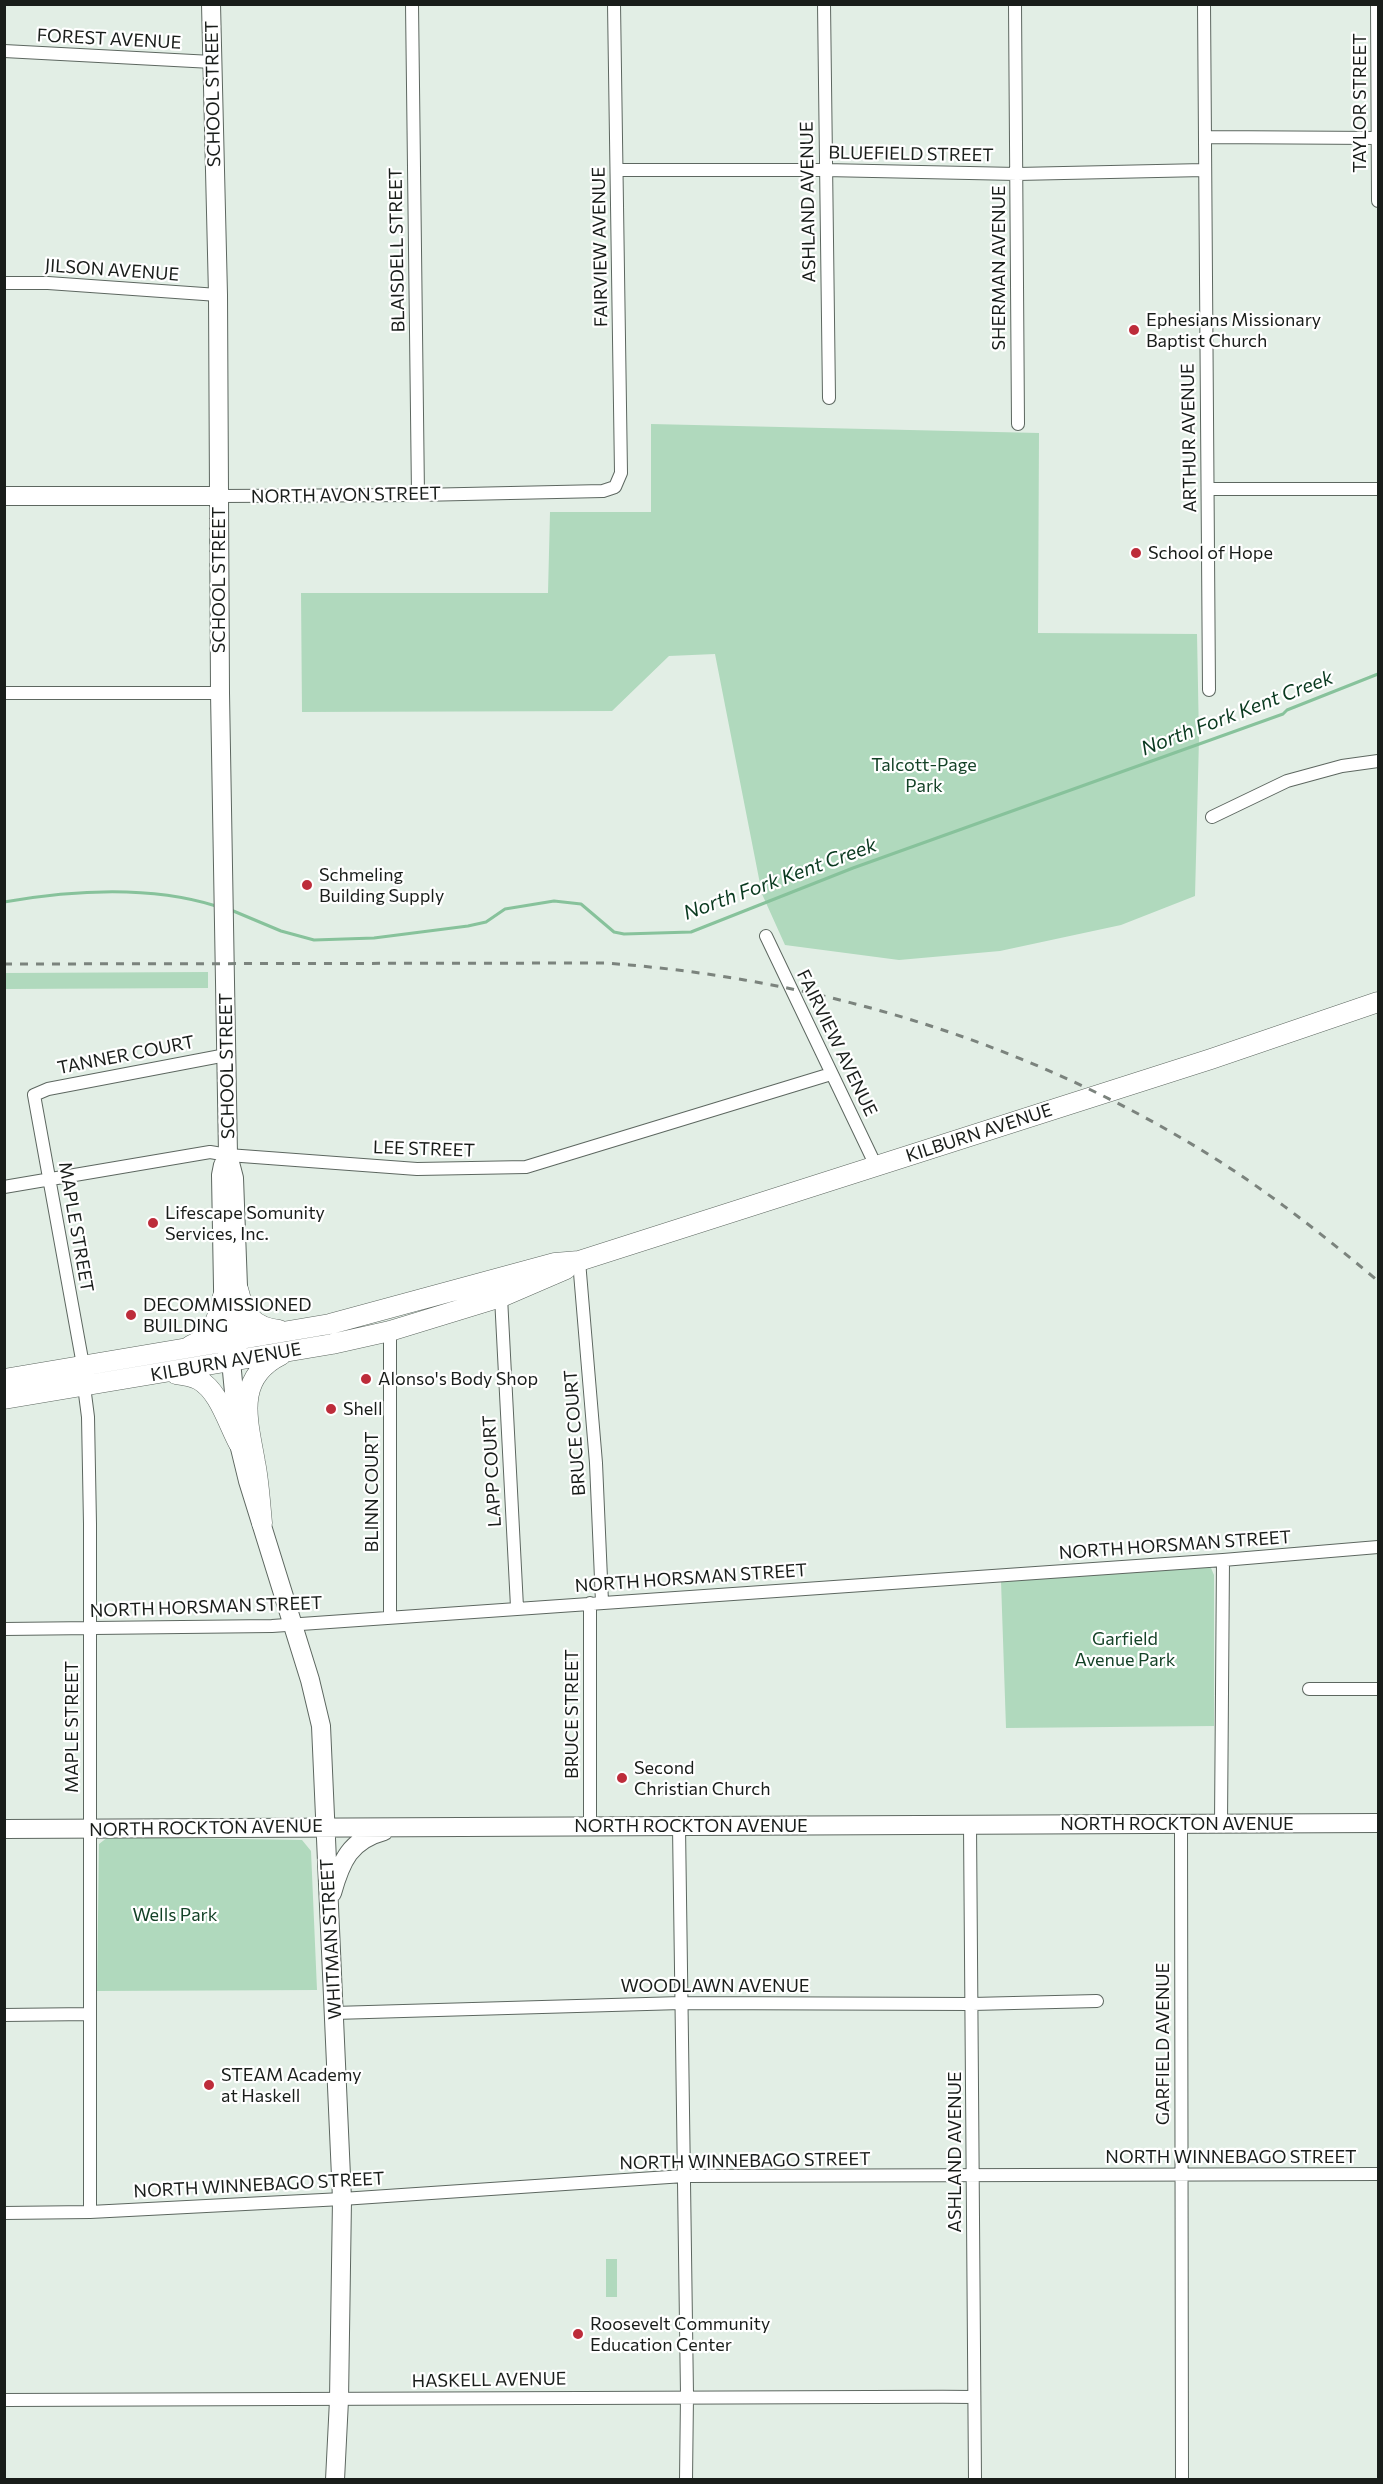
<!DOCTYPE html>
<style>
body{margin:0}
#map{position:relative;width:1383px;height:2484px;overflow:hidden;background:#e2eee5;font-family:Commissioner,sans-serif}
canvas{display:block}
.frame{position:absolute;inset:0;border:6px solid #191d1a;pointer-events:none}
</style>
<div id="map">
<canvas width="1383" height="2484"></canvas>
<div class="frame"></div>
</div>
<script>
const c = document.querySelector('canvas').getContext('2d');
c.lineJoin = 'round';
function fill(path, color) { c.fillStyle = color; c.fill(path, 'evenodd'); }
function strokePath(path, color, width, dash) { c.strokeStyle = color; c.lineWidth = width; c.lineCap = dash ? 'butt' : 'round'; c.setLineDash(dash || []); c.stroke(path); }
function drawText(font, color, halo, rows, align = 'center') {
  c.font = font + ' Commissioner,sans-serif'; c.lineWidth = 4.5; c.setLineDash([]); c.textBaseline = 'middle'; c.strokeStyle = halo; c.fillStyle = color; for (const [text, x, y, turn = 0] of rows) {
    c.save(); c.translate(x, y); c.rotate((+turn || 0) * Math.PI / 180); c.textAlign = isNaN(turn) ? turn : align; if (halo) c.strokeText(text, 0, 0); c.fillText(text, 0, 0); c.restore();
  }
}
fill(new Path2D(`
 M651,424L1039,433L1038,633L1197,634L1199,739L1195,896L1121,925L1000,951L899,960L785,945L762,894L715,654L669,656L612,711L302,712L301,593H548L550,512H651Z
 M208,972V988L5,989V973Z
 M1205,1567L1211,1568L1214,1575V1726L1006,1728L1001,1581Z
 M108,1837L302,1840L311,1851L317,1990L97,1991L99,1844Z
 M606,2259H617V2297H606Z`), '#b0d9bd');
strokePath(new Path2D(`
 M4,902C73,890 149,885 216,906
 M231,910L281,931L314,940L374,938L468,926L486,922L505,909L554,901L581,904L614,932L624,934L691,932L853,868L1283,714L1287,710L1378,674`), '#87c29b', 3);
const street = new Path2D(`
 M412,4L418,495
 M824,4L829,398
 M1015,4L1018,424
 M1204,4L1209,690
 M1377,4L1378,201
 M4,51L212,62
 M1205,137L1378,138
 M617,170H825L1017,174L1204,170
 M4,283H48L218,295
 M1208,489H1378
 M219,496L418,495L603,491L615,487L621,473L614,4
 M4,693H220
 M1212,817L1287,781L1342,766L1378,761
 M766,936L876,1166
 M4,1187L210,1152L228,1155L417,1169L526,1167L831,1074
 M579,1261L596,1463L602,1602
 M501,1297L517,1607
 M390,1331V1617
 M83,1365L34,1095L48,1089L226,1055
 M84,1386L88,1417L90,1524V2212
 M590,1603V1826
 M4,1629L272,1626L1223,1560L1378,1547
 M1309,1689H1378
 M1221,1823L1223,1560
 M1181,1824L1182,2480
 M970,1825L975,2480
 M679,1827L687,2395L686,2480
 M334,2013L681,2003L972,2004L1097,2001
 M4,2015L90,2014
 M4,2213L90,2212L342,2199L684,2176L1378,2174
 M4,2400C328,2400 651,2395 974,2397`);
const secondary = new Path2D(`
 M211,4L218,295L220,693L228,1155L234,1178L240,1341L231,1361L239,1444L248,1481L310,1680L321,1726L342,2199L339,2400L335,2480
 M4,496H219
 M223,1165L221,1175L224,1343L229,1355
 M4,1829L1378,1823
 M332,1893C341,1861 350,1840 384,1831`);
const primary = new Path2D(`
 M238,1289C244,1314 252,1327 279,1330
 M190,1346C213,1336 218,1318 223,1296
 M176,1374C184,1375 192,1376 199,1380C219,1391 228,1424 239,1444
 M4,1379L330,1324L555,1263L579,1261L1211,1059L1378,1002
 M4,1399L332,1344L390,1331L501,1297L566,1269
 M262,1523C260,1503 259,1482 255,1462C248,1421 234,1378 281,1355`);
strokePath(street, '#5d6760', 14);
strokePath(secondary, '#5d6760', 20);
strokePath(primary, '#5d6760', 21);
strokePath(street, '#fff', 12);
strokePath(secondary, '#fff', 18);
strokePath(primary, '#fff', 20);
strokePath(new Path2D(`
 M4,964L604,963C821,978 1035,1044 1219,1161C1275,1197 1327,1238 1378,1281`), '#7b837d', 3, [8, 8]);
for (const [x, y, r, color] of [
 [1134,330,6,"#bd2c3a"],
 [1136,553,6,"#bd2c3a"],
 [307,885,6,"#bd2c3a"],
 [153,1223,6,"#bd2c3a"],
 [131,1315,6,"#bd2c3a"],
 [366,1379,6,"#bd2c3a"],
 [331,1409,6,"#bd2c3a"],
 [622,1778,6,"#bd2c3a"],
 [209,2085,6,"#bd2c3a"],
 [578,2334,6,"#bd2c3a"]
]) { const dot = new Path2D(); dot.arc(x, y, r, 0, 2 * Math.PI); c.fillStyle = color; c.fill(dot); strokePath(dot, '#fff', 2); }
drawText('18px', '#191d1a', '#fff', [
 ["FOREST AVENUE",109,39,3],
 ["SCHOOL STREET",213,94,-91],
 ["TAYLOR STREET",1360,103,-90],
 ["BLUEFIELD STREET",911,154,1],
 ["ASHLAND AVENUE",808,202,-91],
 ["FAIRVIEW AVENUE",600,247,-91],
 ["BLAISDELL STREET",397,250,-91],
 ["SHERMAN AVENUE",999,268,-90],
 ["JILSON AVENUE",112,270,4],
 ["ARTHUR AVENUE",1189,438,-91],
 ["NORTH AVON STREET",346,495,-1],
 ["SCHOOL STREET",219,580,-90],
 ["FAIRVIEW AVENUE",837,1043,64],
 ["TANNER COURT",126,1055,-11],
 ["SCHOOL STREET",227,1066,-91],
 ["KILBURN AVENUE",979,1133,-18],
 ["LEE STREET",424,1149,2],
 ["MAPLE STREET",76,1227,80],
 ["KILBURN AVENUE",226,1362,-10],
 ["BRUCE COURT",575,1433,-94],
 ["LAPP COURT",492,1471,-93],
 ["BLINN COURT",372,1492,-90],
 ["NORTH HORSMAN STREET",1175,1545,-4],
 ["NORTH HORSMAN STREET",691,1578,-4],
 ["NORTH HORSMAN STREET",206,1607,-2],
 ["BRUCE STREET",572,1714,-90],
 ["MAPLE STREET",72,1727,-90],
 ["NORTH ROCKTON AVENUE",1177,1824],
 ["NORTH ROCKTON AVENUE",691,1826],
 ["NORTH ROCKTON AVENUE",206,1828,-1],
 ["WHITMAN STREET",331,1939,-93],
 ["WOODLAWN AVENUE",715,1986],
 ["GARFIELD AVENUE",1163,2044,-90],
 ["ASHLAND AVENUE",955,2152,-90],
 ["NORTH WINNEBAGO STREET",1231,2157],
 ["NORTH WINNEBAGO STREET",745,2161,-1],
 ["NORTH WINNEBAGO STREET",259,2185,-3],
 ["HASKELL AVENUE",489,2380,-1]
]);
drawText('18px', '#191d1a', '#fff', [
 ["Ephesians Missionary",1146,320],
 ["Baptist Church",1146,341],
 ["School of Hope",1148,553],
 ["Schmeling",319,875],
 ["Building Supply",319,896],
 ["Lifescape Somunity",165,1213],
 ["Services, Inc.",165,1234],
 ["DECOMMISSIONED",143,1305],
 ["BUILDING",143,1326],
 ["Alonso's Body Shop",378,1379],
 ["Shell",343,1409],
 ["Second",634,1768],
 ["Christian Church",634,1789],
 ["STEAM Academy",221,2075],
 ["at Haskell",221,2096],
 ["Roosevelt Community",590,2324],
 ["Education Center",590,2345]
], 'left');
drawText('18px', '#144227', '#fff', [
 ["Talcott-Page",924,765],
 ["Park",924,786],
 ["Garfield",1125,1639],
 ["Avenue Park",1125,1660],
 ["Wells Park",175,1915]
]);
drawText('italic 20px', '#09391f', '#fff', [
 ["North Fork Kent Creek",1237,713,-21],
 ["North Fork Kent Creek",780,879,-20]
]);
</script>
